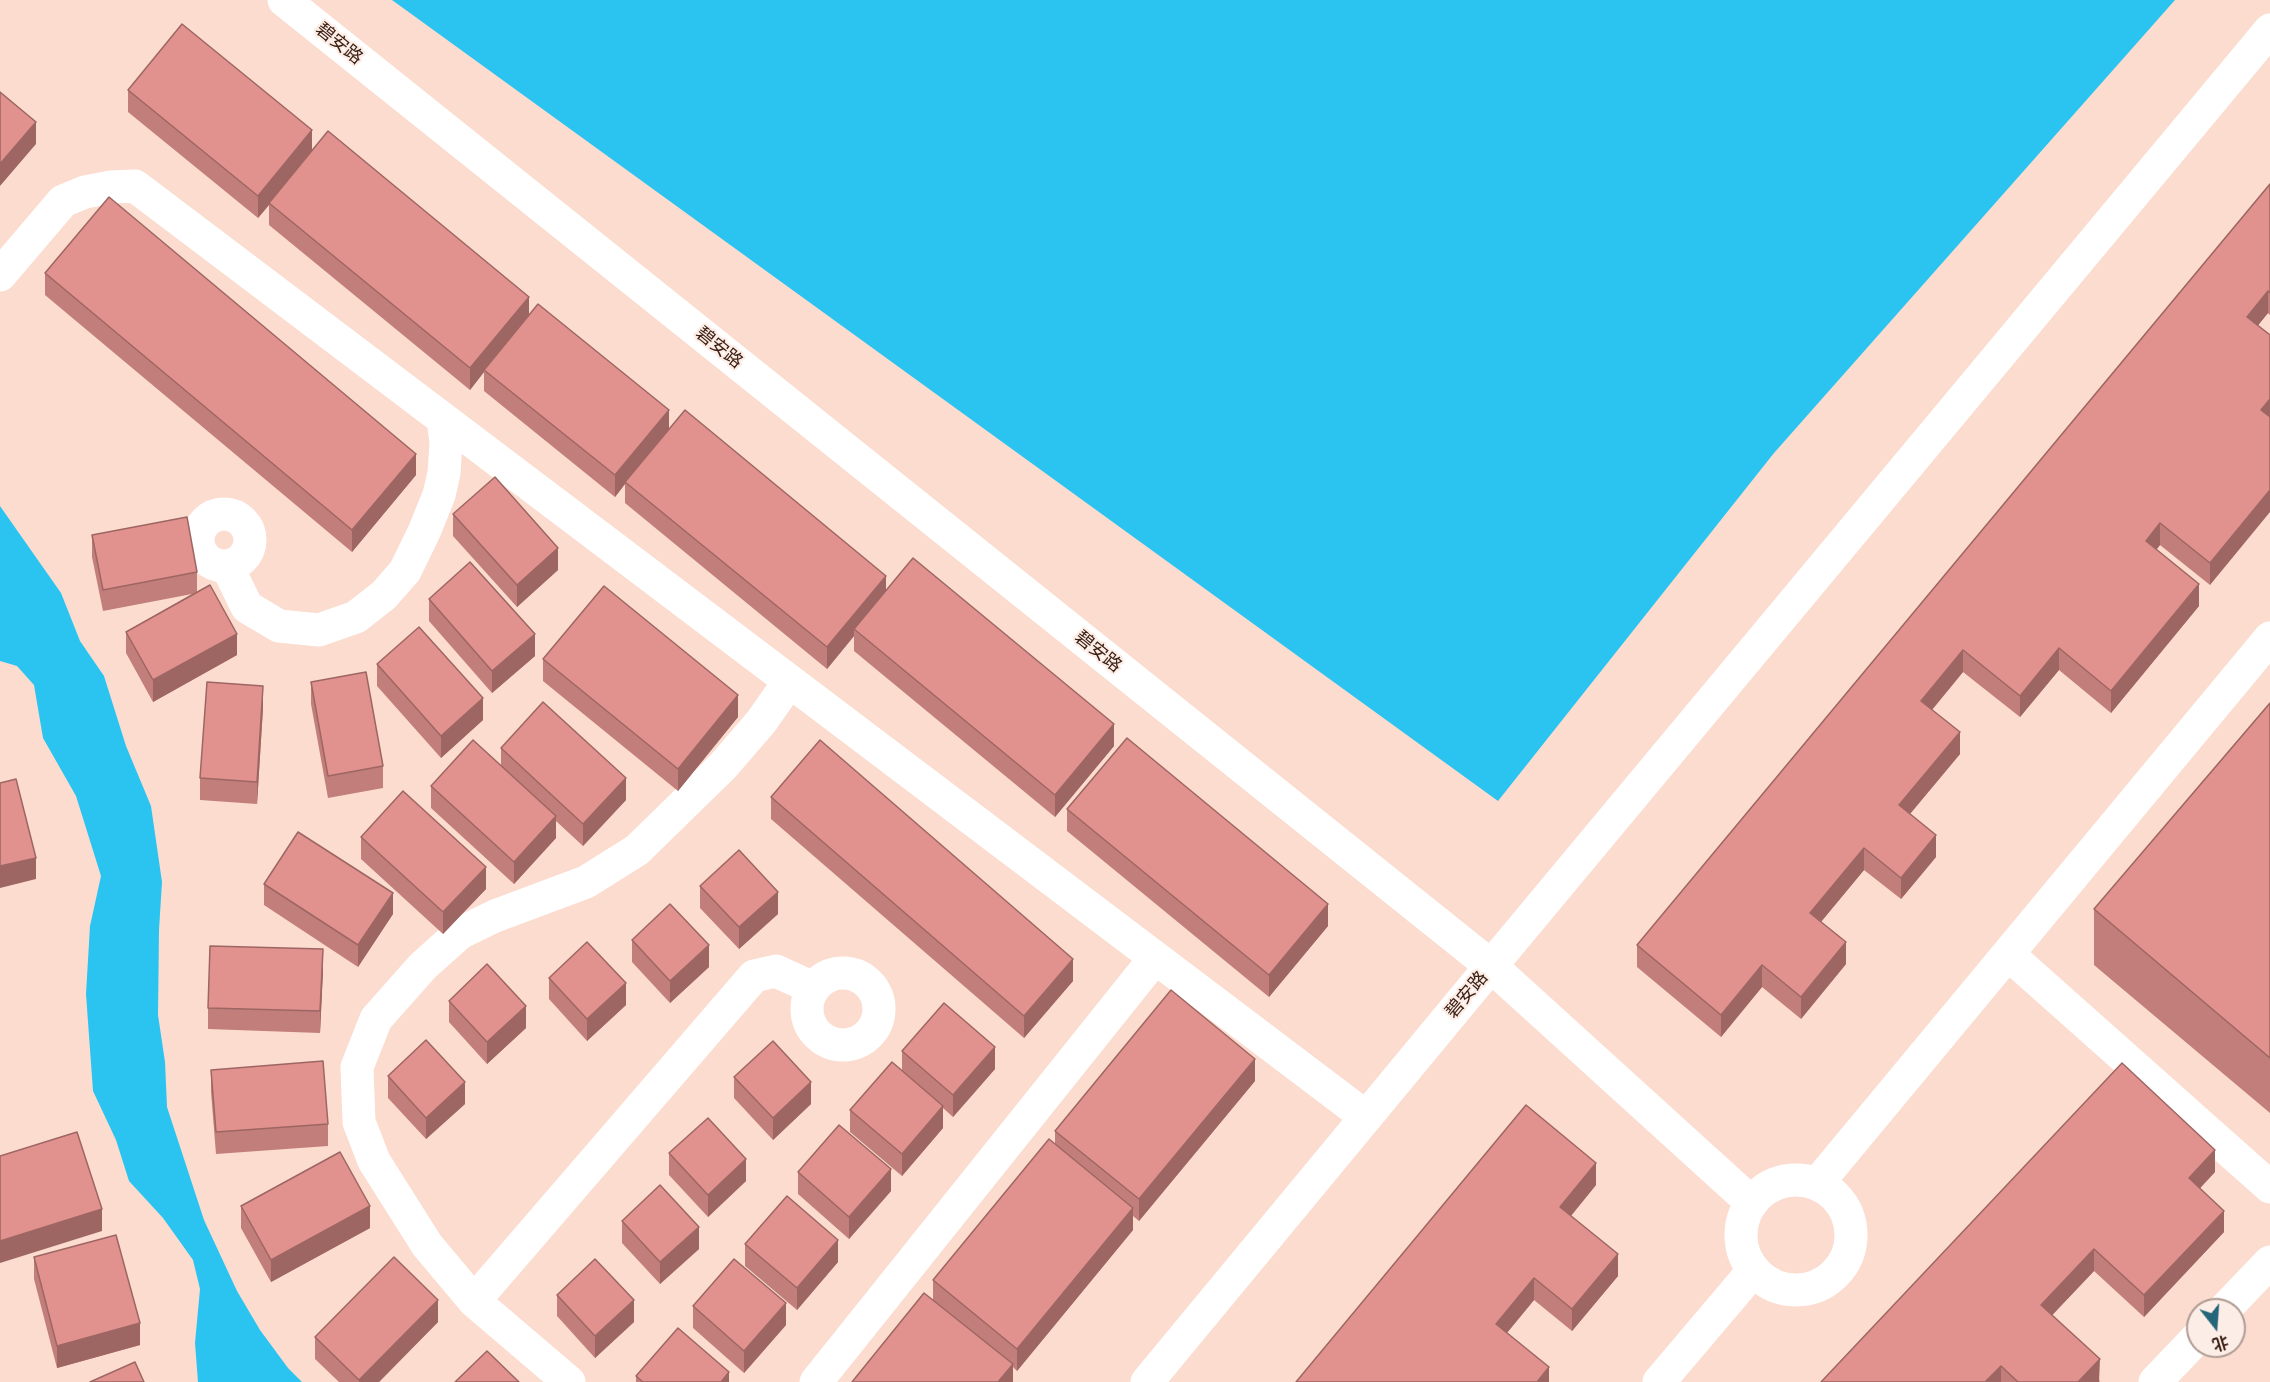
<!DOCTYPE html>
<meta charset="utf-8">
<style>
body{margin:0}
#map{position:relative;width:2270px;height:1382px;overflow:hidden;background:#fbdccf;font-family:"Libre Baskerville","Noto Sans SC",serif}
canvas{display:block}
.north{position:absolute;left:2186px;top:1298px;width:60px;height:60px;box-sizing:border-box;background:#fdede7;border:2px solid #b09b93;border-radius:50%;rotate:163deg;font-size:16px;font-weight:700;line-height:24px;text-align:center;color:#3c2014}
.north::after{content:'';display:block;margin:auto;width:21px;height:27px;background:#25657a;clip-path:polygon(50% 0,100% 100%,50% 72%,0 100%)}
</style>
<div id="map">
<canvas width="2270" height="1382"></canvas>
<div class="north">北</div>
</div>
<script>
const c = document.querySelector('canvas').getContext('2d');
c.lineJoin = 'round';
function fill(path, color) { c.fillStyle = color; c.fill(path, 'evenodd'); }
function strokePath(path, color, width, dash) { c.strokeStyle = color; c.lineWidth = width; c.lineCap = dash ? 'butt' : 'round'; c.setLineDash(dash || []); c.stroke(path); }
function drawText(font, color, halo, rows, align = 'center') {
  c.font = font + ' "Libre Baskerville","Noto Sans SC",serif'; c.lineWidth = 4.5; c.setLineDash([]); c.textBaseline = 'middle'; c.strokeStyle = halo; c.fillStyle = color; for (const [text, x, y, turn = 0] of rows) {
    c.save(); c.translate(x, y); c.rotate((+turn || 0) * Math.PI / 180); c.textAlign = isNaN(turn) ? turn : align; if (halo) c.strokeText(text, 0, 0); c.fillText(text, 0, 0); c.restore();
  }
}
fill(new Path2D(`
 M392,0H2175L1774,453L1498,801Z
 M0,506L61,593L80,641L104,676L126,746L151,806L162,882L159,930L158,1015L165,1062L167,1107L204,1220L237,1291L260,1330L288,1368L302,1382H198L195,1343L200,1289L193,1260L163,1218L129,1181L116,1140L93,1091L86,994L90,926L101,876L76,796L43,738L34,685L17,666L0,661Z`), '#2bc4f1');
strokePath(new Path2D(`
 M284,0L1491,966L1147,1382
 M0,275L63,201L85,192L111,187L135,186L1366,1117
 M198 540a26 26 0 1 1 52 0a26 26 0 1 1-52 0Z
 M227,566L247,607L279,626L319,630L356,617L384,595L405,571L424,532L439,495L444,473L446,442L443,420
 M2008,954L2270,1187
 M807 1009a36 36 0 1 1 72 0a36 36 0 1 1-72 0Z
 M1741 1235a55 55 0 1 1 110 0a55 55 0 1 1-110 0Z
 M1817,1184L2270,638
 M1752,1203L1491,966L2270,30
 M474,1301L754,976L776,971L813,988
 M2224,1310L2270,1262
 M569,1382L474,1301L427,1245L374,1161L359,1122L357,1067L376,1019L423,966L460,933L495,916L586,882L637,850L723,766L761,722L789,682
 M816,1382L1155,958
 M1659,1382L1753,1271
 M2155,1382L2198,1337`), '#fff', 33);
fill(new Path2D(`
 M128,90L312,150L529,315L669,430L886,591L1114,746L1055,817L854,651V636L827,669L625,503V484L615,497L484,391V372L470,390L269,225V205L258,218L128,112Z
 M2270,184V315L2268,313L2258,325L2210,585L2160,545L2156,550L2199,606L2111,713L2059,670L2020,717L1963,672L1932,710L1960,754L1910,814L1936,857L1901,899L1864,870L1821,922L1846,964L1801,1019L1762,987L1721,1037L1637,967V945Z
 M45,273L416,475L352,552L45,295Z
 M453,514L558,570L517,607L453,536Z
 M92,535L197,572V592L237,655L153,702L126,653V632L192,594L103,611L92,557Z
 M429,599L535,656L492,693L429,621Z
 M543,659L738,717L678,791L543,681Z
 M377,664L483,720L441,758L377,686Z
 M311,682L383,766V788L328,798L311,704Z
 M2270,703V1113L2094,965V909Z
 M263,708L257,804L200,800V778Z
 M501,748L626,800L583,846L556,821V838L514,884L431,808V786L501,765Z
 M771,797L1073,981L1024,1038L771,819Z
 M1067,809L1328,926L1269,997L1067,831Z
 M361,837L486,889L443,934L361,859Z
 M264,884L393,914L358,967L264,905Z
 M700,886L778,914L739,949L700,908Z
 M632,940L709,967L670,1003L632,962Z
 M323,971L320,1033L208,1029V1008Z
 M549,978L626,1005L587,1041L549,999Z
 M449,1001L526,1028L487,1064L449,1022Z
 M902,1051L995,1069L953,1117L943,1108V1128L902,1176L850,1132V1110L902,1071Z
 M211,1070L328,1124V1146L216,1154L211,1092Z
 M388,1076L465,1104L426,1139L388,1098Z
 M734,1077L811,1104L773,1140L734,1098Z
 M1255,1081L1139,1221L1133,1216V1230L1017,1371L1013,1367V1382L933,1300V1280L1055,1144V1131Z
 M669,1153L746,1181L708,1217L669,1175Z
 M798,1172L891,1191L849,1239L798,1194Z
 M2215,1172L2200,1188L2224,1232L2144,1317L2094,1271L2052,1315L2100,1381L2099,1382H1821Z
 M1596,1185L1571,1216L1618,1276L1572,1331L1534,1300L1507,1333L1549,1382H1296Z
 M241,1206L370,1228L271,1282L241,1228Z
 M622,1221L699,1249L660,1284L622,1243Z
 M745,1244L838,1262L797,1310L745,1266Z
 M34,1257L140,1345L57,1368L34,1279Z
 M557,1295L634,1322L595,1358L557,1316Z
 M693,1306L786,1325L744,1373L693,1328Z
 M438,1322L379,1382H339L315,1359V1337Z
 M636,1376L729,1382H636Z`), '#c27e7a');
fill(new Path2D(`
 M36,122V144L0,186V164Z
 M312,130V152L269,203V205L258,218V196Z
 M2268,291V313L2247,339V317Z
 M529,297V319L484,370V372L470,390V368Z
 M2270,399V421L2261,410Z
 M669,410V432L625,482V484L615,497V475Z
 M416,454V475L352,552V530Z
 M2270,490V512L2210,585V563Z
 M2160,523V545L2146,563V541Z
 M558,548V570L517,607V585Z
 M886,576V598L854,629V636L827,669V647Z
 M2199,584V606L2111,713V691Z
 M237,634V655L153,702V680Z
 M535,634V656L492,693V671Z
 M2059,648V670L2020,717V696Z
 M1963,650V672L1921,723V701Z
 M263,686V708L257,804V782Z
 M738,695V717L678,791V769Z
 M483,698V720L441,758V736Z
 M1114,724V746L1055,817V795Z
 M1960,732V754L1899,827V805Z
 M626,778V800L583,846V824Z
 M556,816V838L514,884V862Z
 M1936,835V857L1901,899V878Z
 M1864,848V870L1810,935V913Z
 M36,858V879L0,888V866Z
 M486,867V889L443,934V912Z
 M778,892V914L739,949V927Z
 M393,893V914L358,967V945Z
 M1328,904V926L1269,997V975Z
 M1846,942V964L1801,1019V997Z
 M709,945V967L670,1003V981Z
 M323,949V971L320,1033V1011Z
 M1073,959V981L1024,1038V1016Z
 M1762,965V987L1721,1037V1015Z
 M626,983V1005L587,1041V1019Z
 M526,1006V1028L487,1064V1042Z
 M995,1047V1069L953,1117V1095Z
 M1255,1059V1081L1139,1221V1199Z
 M465,1082V1104L426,1139V1118Z
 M811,1082V1104L773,1140V1118Z
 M943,1106V1128L902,1176V1154Z
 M2215,1150V1172L2189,1200V1178Z
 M746,1159V1181L708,1217V1195Z
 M1596,1163V1185L1560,1229V1207Z
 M891,1169V1191L849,1239V1217Z
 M370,1206V1228L271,1282V1260Z
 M1133,1208V1230L1017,1371V1349Z
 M102,1209V1231L0,1263V1241Z
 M2224,1211V1232L2144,1317V1295Z
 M699,1227V1249L660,1284V1262Z
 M838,1240V1262L797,1310V1288Z
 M2094,1249V1271L2041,1327V1305Z
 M1618,1254V1276L1572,1331V1309Z
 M1534,1278V1300L1496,1346V1324Z
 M438,1300V1322L379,1382H359V1380Z
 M634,1300V1322L595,1358V1336Z
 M786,1303V1325L744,1373V1351Z
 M140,1323V1345L57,1368V1346Z
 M2100,1359L2099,1382H2078Z
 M1013,1364V1382H998Z
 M2001,1366V1382H1985Z
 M1549,1367V1382H1537Z
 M729,1372V1382H721Z`), '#9e6663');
const building = new Path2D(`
 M182,24L312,130L258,196L128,90Z
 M0,92L36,122L0,164Z
 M328,131L529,297L470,368L269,203Z
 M2270,184V293L2268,291L2247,317L2270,335V399L2261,410L2270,417V490L2210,563L2160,523L2146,541L2199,584L2111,691L2059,648L2020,696L1963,650L1921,701L1960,732L1899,805L1936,835L1901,878L1864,848L1810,913L1846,942L1801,997L1762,965L1721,1015L1637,945Z
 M109,197L416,454L352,530L45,273Z
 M538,304L669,410L615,475L484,370Z
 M685,410L886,576L827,647L625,482Z
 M495,477L558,548L517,585L453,514Z
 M187,517L197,572L103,590L92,535Z
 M913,558L1114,724L1055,795L854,629Z
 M470,562L535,634L492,671L429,599Z
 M210,585L237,634L153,680L126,632Z
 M604,586L738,695L678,769L543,659Z
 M419,627L483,698L441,736L377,664Z
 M366,672L383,766L328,776L311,682Z
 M207,682L263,686L257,782L200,778Z
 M543,702L626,778L583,824L501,748Z
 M2270,703V1058L2094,909Z
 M1127,738L1328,904L1269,975L1067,809Z
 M473,740L556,816L514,862L431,786Z
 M820,740L1073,959L1024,1016L771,797Z
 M16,779L36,858L0,866V783Z
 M403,791L486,867L443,912L361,837Z
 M298,832L393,893L358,945L264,884Z
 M739,850L778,892L739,927L700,886Z
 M670,904L709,945L670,981L632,940Z
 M587,942L626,983L587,1019L549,978Z
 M210,946L323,949L320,1011L208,1008Z
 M487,964L526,1006L487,1042L449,1001Z
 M1171,990L1255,1059L1139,1199L1055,1131Z
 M944,1003L995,1047L953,1095L902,1051Z
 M426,1040L465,1082L426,1118L388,1076Z
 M773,1041L811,1082L773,1118L734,1077Z
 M323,1061L328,1124L216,1132L211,1070Z
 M892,1062L943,1106L902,1154L850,1110Z
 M2122,1063L2215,1150L2189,1178L2224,1211L2144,1295L2094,1249L2041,1305L2100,1359L2078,1382H2018L2001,1366L1985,1382H1821Z
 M1526,1105L1596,1163L1560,1207L1618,1254L1572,1309L1534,1278L1496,1324L1549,1367L1537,1382H1296Z
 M708,1118L746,1159L708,1195L669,1153Z
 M839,1125L891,1169L849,1217L798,1172Z
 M77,1132L102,1209L0,1241V1156Z
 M1049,1139L1133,1208L1017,1349L933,1280Z
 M340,1152L370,1206L271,1260L241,1206Z
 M660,1185L699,1227L660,1262L622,1221Z
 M787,1196L838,1240L797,1288L745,1244Z
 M116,1235L140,1323L57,1346L34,1257Z
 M394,1257L438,1300L359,1380L315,1337Z
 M595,1259L634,1300L595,1336L557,1295Z
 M734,1259L786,1303L744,1351L693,1306Z
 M924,1293L1013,1364L998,1382H852Z
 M678,1328L729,1372L721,1382H643L636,1376Z
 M487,1351L519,1382H455Z
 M135,1362L144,1382H90Z`);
fill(building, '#e1928e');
strokePath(building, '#9e6663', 1.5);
drawText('18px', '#3c2014', '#fdede7', [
 ["碧安路",339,44,39],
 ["碧安路",719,348,39],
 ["碧安路",1098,652,39],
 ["碧安路",1467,995,-50]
]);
</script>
